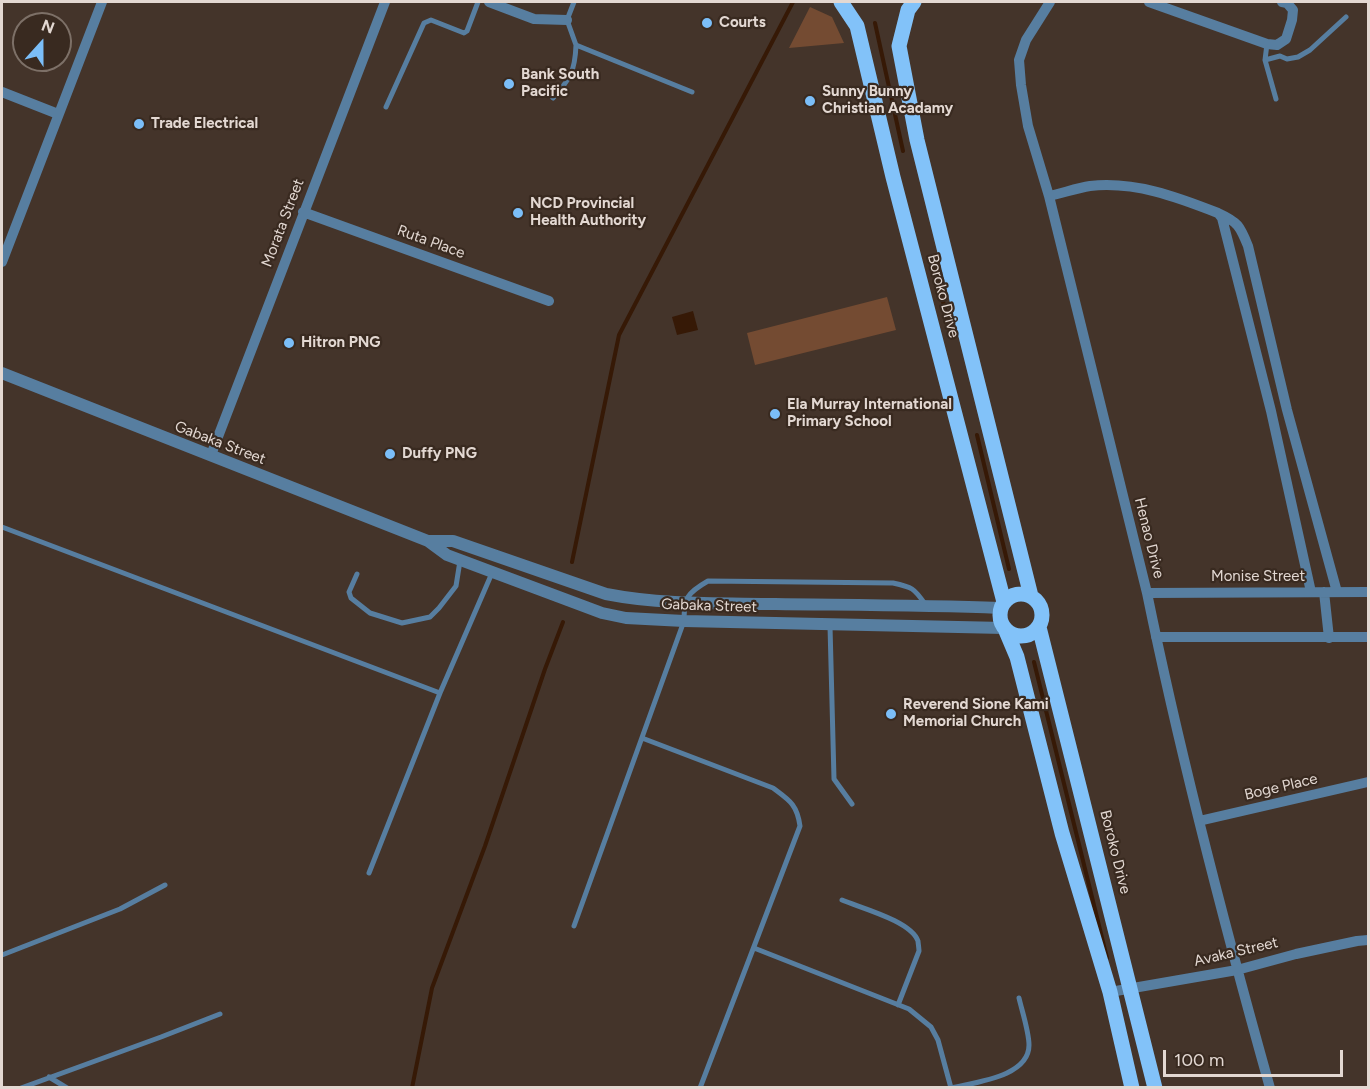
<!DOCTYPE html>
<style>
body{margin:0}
#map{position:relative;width:1370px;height:1089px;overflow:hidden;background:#44342a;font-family:Figtree,sans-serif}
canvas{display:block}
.frame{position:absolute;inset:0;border:3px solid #e3d8d2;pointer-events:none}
.north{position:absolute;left:12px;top:12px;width:60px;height:60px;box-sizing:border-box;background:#392a20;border:2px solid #7d7067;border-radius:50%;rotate:21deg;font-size:16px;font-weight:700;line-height:24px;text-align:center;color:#e3d8d2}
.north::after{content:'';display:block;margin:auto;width:21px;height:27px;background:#7bbef8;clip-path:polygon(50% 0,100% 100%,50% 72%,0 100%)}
.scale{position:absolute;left:1163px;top:1050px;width:180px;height:27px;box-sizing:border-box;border:3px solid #e3d8d2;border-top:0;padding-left:8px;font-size:18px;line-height:21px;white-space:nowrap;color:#e3d8d2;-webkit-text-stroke:4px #392a20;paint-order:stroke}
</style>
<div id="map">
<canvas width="1370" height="1089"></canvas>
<div class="frame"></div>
<div class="north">N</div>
<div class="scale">100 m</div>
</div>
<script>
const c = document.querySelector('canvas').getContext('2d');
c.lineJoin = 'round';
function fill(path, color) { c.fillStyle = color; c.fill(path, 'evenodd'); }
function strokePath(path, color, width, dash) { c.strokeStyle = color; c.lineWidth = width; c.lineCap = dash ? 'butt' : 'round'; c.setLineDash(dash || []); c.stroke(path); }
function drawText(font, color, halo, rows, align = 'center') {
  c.font = font + ' Figtree,sans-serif'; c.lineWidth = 4.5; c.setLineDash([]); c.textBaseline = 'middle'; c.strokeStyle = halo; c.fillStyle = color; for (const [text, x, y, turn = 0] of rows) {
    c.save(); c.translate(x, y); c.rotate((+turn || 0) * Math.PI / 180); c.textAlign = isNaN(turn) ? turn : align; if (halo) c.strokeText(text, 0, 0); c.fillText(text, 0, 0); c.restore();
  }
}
fill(new Path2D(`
 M810,7L832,17L844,43L789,48Z
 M887,297L896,330L755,365L747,333Z`), '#744b32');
fill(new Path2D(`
 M693,311L698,330L677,335L672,317Z`), '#361906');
strokePath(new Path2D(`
 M875,23L903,151
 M932,260L950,328
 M977,435L1009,569
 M572,562L619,335L793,2
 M1034,662L1107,958
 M412,1088L432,988L485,846L545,669L563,622`), '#361906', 4);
strokePath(new Path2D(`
 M574,2L567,20L576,45L692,92
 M1267,44L1265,60L1276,99
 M1265,60L1280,56L1287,59L1298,57L1310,50L1346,17
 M553,98C570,79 575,72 576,45
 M386,107L424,23L431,20L464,33L467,31L478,2
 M2,527L440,693
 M357,574L349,592L351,598L370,613L402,623L430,617L439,608L456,586L460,561
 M830,626L834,779L852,804
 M642,738L773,788C789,800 797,804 800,826L700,1088
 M369,873L440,693L492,573
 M842,900C861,908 911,921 918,941C918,942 919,949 919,951L898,1005
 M574,926L684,621C684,598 687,593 708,581L893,583C912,587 914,588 925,604
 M754,948L909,1009L931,1027L938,1040L951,1088
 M2,955L120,909L165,885
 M49,1077L67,1088
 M21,1088L161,1037L220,1014
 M951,1088C975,1082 1029,1077 1029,1045C1029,1032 1022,1011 1019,998`), '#577ea0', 5);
strokePath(new Path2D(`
 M489,2L534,19L567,20
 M1050,2L1026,40L1019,60L1021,85L1028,126L1049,196L1147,593C1181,759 1224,924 1270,1088
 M1149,2L1267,44L1277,45L1286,39L1292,20L1293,10L1287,3L1282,2
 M2,92L58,114
 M1049,196C1063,193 1077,188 1090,186C1135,181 1177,197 1218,213L1222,218L1271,411L1311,592
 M303,212L549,301
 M1218,213C1238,222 1240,226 1248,246L1287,410L1337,592
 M2,262L102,2
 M211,455L385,2
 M1324,592L1329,638
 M1147,593L1368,592
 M1156,637H1368
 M1199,821L1368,782
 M1110,992L1237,970L1296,954L1357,941L1368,940`), '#577ea0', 10);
strokePath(new Path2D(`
 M2,373L428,541L447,555L602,613L626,618L684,621L1004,628
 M428,541H453L606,594C662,605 719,603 775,604C850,605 925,605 1000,608`), '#577ea0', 12);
strokePath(new Path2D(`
 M841,2L857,26L893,177L1004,602
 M914,2L908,10L899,46L917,140L1031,596
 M1000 615a21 21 0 1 1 42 0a21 21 0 1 1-42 0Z
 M1039,627L1155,1088
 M1006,631L1017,657L1062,833L1110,992L1132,1088`), '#82c2f9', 15);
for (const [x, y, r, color] of [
 [707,23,6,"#7bbef8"],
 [509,84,6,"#7bbef8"],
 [810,101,6,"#7bbef8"],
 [139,124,6,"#7bbef8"],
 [518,213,6,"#7bbef8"],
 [289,343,6,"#7bbef8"],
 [775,414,6,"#7bbef8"],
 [390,454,6,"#7bbef8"],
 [891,714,6,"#7bbef8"]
]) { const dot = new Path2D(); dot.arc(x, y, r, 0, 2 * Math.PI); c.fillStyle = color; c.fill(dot); strokePath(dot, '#392a20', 2); }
drawText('bold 15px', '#e3d8d2', '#392a20', [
 ["Courts",719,23],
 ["Bank South",521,75],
 ["Pacific",521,92],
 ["Sunny Bunny",822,92],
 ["Christian Acadamy",822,109],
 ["Trade Electrical",151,124],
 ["NCD Provincial",530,204],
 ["Health Authority",530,221],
 ["Hitron PNG",301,343],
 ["Ela Murray International",787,405],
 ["Primary School",787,422],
 ["Duffy PNG",402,454],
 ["Reverend Sione Kami",903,705],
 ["Memorial Church",903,722]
], 'left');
drawText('15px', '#e3d8d2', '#392a20', [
 ["Morata Street",283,223,-69],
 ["Ruta Place",431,242,20],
 ["Boroko Drive",943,296,75],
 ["Gabaka Street",220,443,21],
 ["Henao Drive",1149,538,76],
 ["Monise Street",1258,577],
 ["Gabaka Street",709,606,2],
 ["Boge Place",1281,787,-13],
 ["Boroko Drive",1115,852,76],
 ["Avaka Street",1236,952,-13]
]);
</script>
